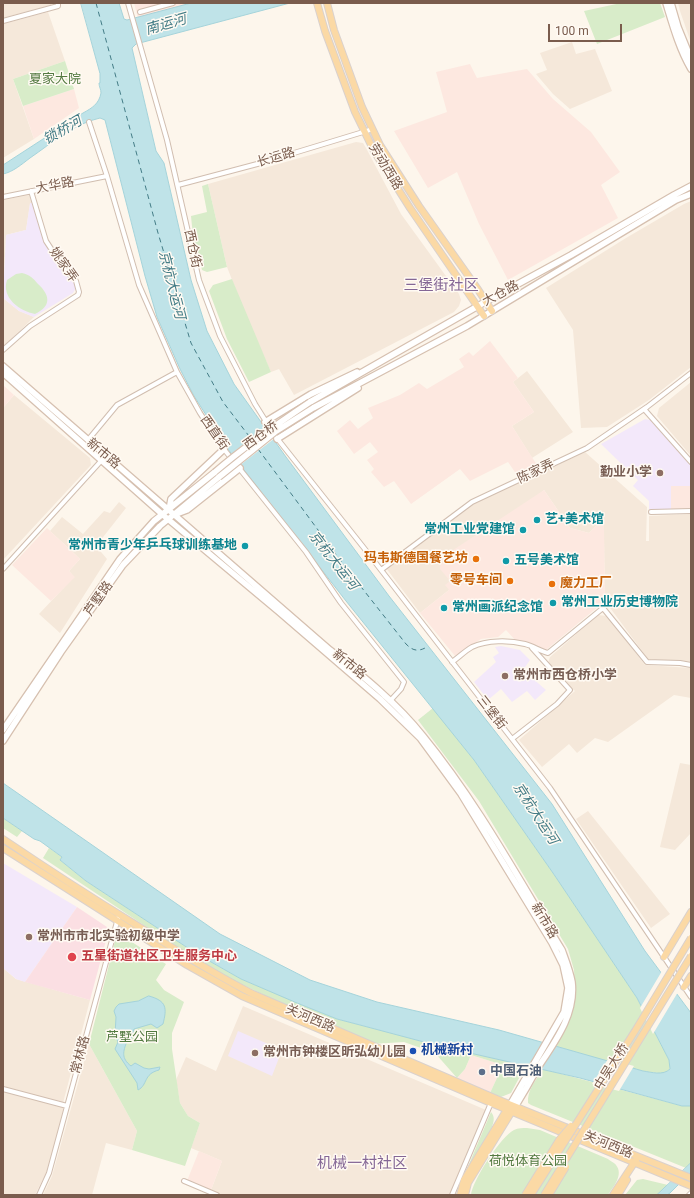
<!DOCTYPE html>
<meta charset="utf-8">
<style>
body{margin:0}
#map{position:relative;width:694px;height:1198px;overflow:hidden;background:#fdf6ec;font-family:Roboto,sans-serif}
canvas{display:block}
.frame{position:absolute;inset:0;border:4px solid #7a5c4d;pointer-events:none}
.scale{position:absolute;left:548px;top:24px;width:74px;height:18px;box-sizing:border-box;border:2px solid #7a5c4d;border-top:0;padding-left:5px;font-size:12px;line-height:14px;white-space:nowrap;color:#7a5c4d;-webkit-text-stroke:3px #fffaf3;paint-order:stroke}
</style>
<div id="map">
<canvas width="694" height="1198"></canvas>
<div class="frame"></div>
<div class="scale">100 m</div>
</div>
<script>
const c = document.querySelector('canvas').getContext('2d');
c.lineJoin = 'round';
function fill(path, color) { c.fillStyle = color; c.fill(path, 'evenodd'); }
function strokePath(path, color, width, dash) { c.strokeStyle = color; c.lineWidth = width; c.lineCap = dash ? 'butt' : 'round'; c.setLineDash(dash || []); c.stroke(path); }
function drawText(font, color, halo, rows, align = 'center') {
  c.font = font + ' Roboto,"Noto Sans SC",sans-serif'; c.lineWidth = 3; c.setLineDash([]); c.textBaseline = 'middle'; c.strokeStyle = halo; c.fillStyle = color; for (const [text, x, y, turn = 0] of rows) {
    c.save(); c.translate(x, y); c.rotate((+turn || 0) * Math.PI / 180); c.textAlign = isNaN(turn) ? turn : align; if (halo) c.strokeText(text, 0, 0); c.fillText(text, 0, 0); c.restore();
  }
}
fill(new Path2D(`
 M3,3H52L51,5L3,18Z
 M678,3H691V43L680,11Z
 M48,12L65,61L13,79L34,139L3,158V24Z
 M572,42L576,54L595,49L612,91L570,109L553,94L536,74L547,70L540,53Z
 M356,142L363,143L366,148L401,214L459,294L461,300L459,306L454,312L294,395L279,369L271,372L249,323L227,267L208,184Z
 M29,195L32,203L30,204L26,230L6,235L3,297V200Z
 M691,201V367L649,400L607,427L581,428L573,330L546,288L626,238L684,204Z
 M3,298L19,311L34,317L3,347Z
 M527,371L573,432L532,458L512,426L534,412L513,382Z
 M691,382V456L657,416L659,408Z
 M14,395L90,458L91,465L3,560V408Z
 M585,452L647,507L646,541H649V516L691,514V662L648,659L605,601L604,542L596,526L589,533L570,528L544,490L450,582L449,590L420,613L386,568L472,504Z
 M119,502L126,508L96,546L107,559L60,633L39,614L74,577L69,571L80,559L50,531L62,517L83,534L104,511L110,513Z
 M598,615L607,616L645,665L691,668V698L674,695L608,742L595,738L577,753L569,744L542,767L519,740L575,691L566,683L568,677L558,673L548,663L550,657Z
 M680,763L691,765V833L675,850L660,847Z
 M588,811L670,914L651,928L576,819Z
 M3,968L16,979L90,1000L63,1103L3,1086Z
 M243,1006L486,1110L450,1195H223L211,1190L222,1161L191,1148L200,1123L188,1116L180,1103L176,1080L186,1057L216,1071Z
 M89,1044L137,1131L132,1150L106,1143L92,1195H43L52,1176Z
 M3,1090L64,1107L50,1165L35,1195H3Z`), '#f5e8da');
fill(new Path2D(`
 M134,3H184L185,5L138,18Z
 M470,64L477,78L527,69L553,99L591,132L620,172L601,185L618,218L508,280L479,224L457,172L428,188L394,131L447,112L436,72Z
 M74,89L79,108L34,139L23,106Z
 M490,341L518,378L513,382L534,412L512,426L537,465L517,475L508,462L470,481L460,469L411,504L394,481L384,487L371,472L374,469L367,460L378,452L370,442L354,454L337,431L350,420L358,429L373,418L368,408L400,395L419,383L427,389L464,367L459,359L469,352L473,356Z
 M3,385L14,395L3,408Z
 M670,486H691V509H671Z
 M544,490L570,528L589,533L596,526H604L605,601L546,650L522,641H516L506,630L498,637L481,639L455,656L420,613L449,590L445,585L450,581L440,569L441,558Z
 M47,528L80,559L69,571L75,577L51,601L12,565Z
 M471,1055L503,1065L490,1093L457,1078L465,1069Z
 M199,1151L222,1161L211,1190L187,1181Z`), '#fde8e0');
fill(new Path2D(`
 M30,203H32L45,241L75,281L76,288L73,293L34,317L19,311L3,298L6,235L26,230Z
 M645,419L650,420L691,465V486H671V509L649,511V501L633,486L638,480L601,444Z
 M501,646L520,650L530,660L523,670L546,690L535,700L527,691L512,702L501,689L488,700L474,682L496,662L493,657L499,653L495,647Z
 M3,863L77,907L25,982L16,979L3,968Z
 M238,1031L282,1050L272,1076L228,1056Z`), '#f3e8fa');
fill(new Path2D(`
 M77,907L107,927L108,933L90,1000L25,982Z`), '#fbdfe3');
fill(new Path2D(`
 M621,3H660L665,17L597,44L584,11Z
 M65,61L74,89L23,106L13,79Z
 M208,184L227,267L207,272L202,270L193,236L191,216L207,212L202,186Z
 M22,273C30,275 33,278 38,284C50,295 52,306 35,314C20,311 1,298 7,280L16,274Z
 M232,279L271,372L249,382L227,339L209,291L213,285Z
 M433,708L474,760L553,873L637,998L669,1060C670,1064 671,1069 667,1072C655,1079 572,1051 555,1046L568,1023L572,1010L575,990L574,970L568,949L479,801L418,720Z
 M3,818L22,831L17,837L3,828Z
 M49,848L62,857L60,860L86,881L197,954L241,979L337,1019L439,1045L526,1065L511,1093L501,1097L490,1093L503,1065L471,1055L465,1069L457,1078L435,1053L404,1042L372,1044L270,998L221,974L154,932L43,858Z
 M121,935L166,964L156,980L164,990L184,1002L172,1033V1049L180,1103L188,1116L200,1123L185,1166L132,1150L137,1131L89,1044L116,937Z
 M543,1069L682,1106H691V1163L686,1168L531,1105L528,1103C527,1090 536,1080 543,1069Z
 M491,1112C495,1117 494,1121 492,1127L472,1162L458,1195H456Z
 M527,1128L540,1130L608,1159C610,1161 615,1163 616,1165C624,1175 613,1187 608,1195H471C472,1181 502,1135 514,1130C518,1128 523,1128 527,1128Z
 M643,1179L668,1185L657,1195H625L637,1180Z`), '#d8ecc9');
const water = new Path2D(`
 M81,3H119L124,19L127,20L191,3H290L136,44L132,48L156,151L164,163L191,280L207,331L234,384L286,457L389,596L552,804L645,951L691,1013V1106H682L580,1078L439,1046L360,1025L337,1019L297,1003L241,979L197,954L86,881L60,860L62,857L40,841L34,839L3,818V783L220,934L310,980L377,1002L499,1030L643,1071C651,1072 663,1076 670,1069L669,1060L637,998L553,873L474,760L346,601L227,448L194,396L180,369L157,317L145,276L105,120L100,118C73,124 52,143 30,158C22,164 13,172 3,174V165L83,113C92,108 99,104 101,93C101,89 99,87 99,83H100V74Z
 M149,996C167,1001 167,1008 163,1024L157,1028L151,1024L134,1029L130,1042L127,1041C123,1052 121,1058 131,1066L135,1063L144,1068L149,1069L160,1067L159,1070C143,1074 148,1085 138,1090L137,1083L115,1049L118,1042L115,1035L116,1017L114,1011L116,1007L119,1004L138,1001Z
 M691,1163V1172L670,1193L667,1195H657Z`);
fill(water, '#bfe3e8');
strokePath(water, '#a5d3da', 1);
fill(new Path2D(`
 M266,426L275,438L239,466L230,455Z
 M662,971L678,992L653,1034L640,1008Z
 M608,1059L634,1066L619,1091L592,1084Z`), '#fdf6ec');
strokePath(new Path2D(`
 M96,3L158,233L191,343L223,402L252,440
 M258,449L347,569L406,644C413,651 418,652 427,647`), '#437c86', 1, [5, 4]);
const street = new Path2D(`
 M128,3L167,140L199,280L220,336L255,404L272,431
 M140,12L173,3
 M3,21L58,6V3
 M89,122L107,176L139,285L177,372L200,413L223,448L306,552L341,603L404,682L401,689L390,701
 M178,185L261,163L373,129
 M3,197L107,176
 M3,350L30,326L78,295L79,292L76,281L65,270L46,241L31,191
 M644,409L691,462
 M276,437L364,548L550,788L691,997
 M88,440L117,405L177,372
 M651,512L691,511
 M3,569L101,461
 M381,570L472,502L587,448L647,407L691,373
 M452,662C459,657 465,651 472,647C487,640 509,640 525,644C533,646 540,651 548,653L603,608L647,662L680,663L691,665
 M512,739L557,704L570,690L532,648
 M3,1089L67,1106
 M184,1181L217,1195
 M39,1195L49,1173L118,918
 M452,1195L491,1103
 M689,1195L691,1193`);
const secondary = new Path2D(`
 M666,3C673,26 679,48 691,69
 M671,3L678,27L691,59
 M3,366L330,650C363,676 397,703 423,736C477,802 518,878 562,950C566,961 570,971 572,982C576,1015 554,1043 537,1069C530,1082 523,1094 515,1107
 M3,373L163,515L279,612L380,699L420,738L461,794L552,943L563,965L568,988L564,1012L510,1105
 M310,402L485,302L571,255L674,195L691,186
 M313,408L467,326L676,200L691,194
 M265,422L311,394L357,372
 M277,439L358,388
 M169,510L171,499L224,449
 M179,513L187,510L240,468
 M3,730L120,559L154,521L215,472
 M3,741L61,652L123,565L160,526L219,477`);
const primary = new Path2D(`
 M317,3L325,31L355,112L374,151L410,208L484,316
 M327,3L334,30L362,107L380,145L419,206L477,288L492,311
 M3,839C46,868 89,896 133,923C173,948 211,973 253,994L499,1100L691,1178
 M3,848L187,965L242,996L491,1103L691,1186
 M664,957L691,912
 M684,987L691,976
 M460,1195L464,1180L509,1106
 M465,1195L468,1183L514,1108
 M613,1195L636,1160
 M618,1195L627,1180`);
strokePath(street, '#d1beb0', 6);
strokePath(secondary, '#d6c0b0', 8);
strokePath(primary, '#dad1cd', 8);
strokePath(street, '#fff', 4);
strokePath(secondary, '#fff', 5.5);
strokePath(primary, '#fbd9a5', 6);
const secondaryBridge = new Path2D(`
 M215,472C245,446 277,424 310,402
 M219,477L275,432L313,408`);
const primaryBridge = new Path2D(`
 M525,1195L559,1140L571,1126
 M531,1195L635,1031L691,938
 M544,1195L691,956
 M549,1195L566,1167`);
strokePath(secondaryBridge, '#d6c0b0', 8, []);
strokePath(primaryBridge, '#dad1cd', 8, []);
strokePath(secondaryBridge, '#fff', 5.5);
strokePath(primaryBridge, '#fbd9a5', 6);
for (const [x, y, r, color] of [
 [660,473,4,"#8d6e63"],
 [537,520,4,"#0f9aa8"],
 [523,530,4,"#0f9aa8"],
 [245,546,4,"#0f9aa8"],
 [476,559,4,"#e8710a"],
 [506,561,4,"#0f9aa8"],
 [510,581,4,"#e8710a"],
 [552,584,4,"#e8710a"],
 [553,603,4,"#0f9aa8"],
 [444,608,4,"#0f9aa8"],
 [505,676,4,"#8d6e63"],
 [29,937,4,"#8d6e63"],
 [72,957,5,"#e0444e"],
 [413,1051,4,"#1a4fb4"],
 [255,1053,4,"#8d6e63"],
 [482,1072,4,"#5c6f8a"]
]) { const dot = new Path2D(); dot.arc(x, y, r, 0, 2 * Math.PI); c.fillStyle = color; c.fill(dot); strokePath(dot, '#fffaf3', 1.5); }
drawText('13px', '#537a41', '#fffaf3', [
 ["夏家大院",55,80],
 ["芦墅公园",132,1038],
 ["荷悦体育公园",528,1162]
]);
drawText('13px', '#7a5c4d', '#fffaf3', [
 ["长运路",276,158,-16],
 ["劳动西路",385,167,59],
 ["大华路",55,186,-11],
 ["西仓街",192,249,78],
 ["姚家弄",63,265,55],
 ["大仓路",501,294,-28],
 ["西直街",214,433,55],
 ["西仓桥",261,436,-36],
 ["新市路",103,454,40],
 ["陈家弄",536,472,-25],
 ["芦墅路",99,599,-55],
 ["新市路",349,665,39],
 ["三堡街",491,713,52],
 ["新市路",544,921,59],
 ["关河西路",310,1019,23],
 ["常林路",81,1055,-75],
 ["中吴大桥",612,1067,-58],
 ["关河西路",608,1145,22]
]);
drawText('bold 13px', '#785e54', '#fffaf3', [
 ["勤业小学",652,473,"right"],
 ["常州市西仓桥小学",513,676],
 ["常州市市北实验初级中学",37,937],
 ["常州市钟楼区昕弘幼儿园",263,1053]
], 'left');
drawText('bold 13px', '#0d838f', '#fffaf3', [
 ["艺+美术馆",545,520],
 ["常州工业党建馆",515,530,"right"],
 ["常州市青少年乒乓球训练基地",237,546,"right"],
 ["五号美术馆",514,561],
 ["常州工业历史博物院",561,603],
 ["常州画派纪念馆",452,608]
], 'left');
drawText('bold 13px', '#c56008', '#fffaf3', [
 ["玛韦斯德国餐艺坊",468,559],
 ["零号车间",502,581],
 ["魔力工厂",560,584,"left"]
], 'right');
drawText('bold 13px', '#be3a42', '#fffaf3', [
 ["五星街道社区卫生服务中心",81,957]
], 'left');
drawText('bold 13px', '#164399', '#fffaf3', [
 ["机械新村",421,1051]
], 'left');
drawText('bold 13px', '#4e5e75', '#fffaf3', [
 ["中国石油",490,1072]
], 'left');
drawText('italic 14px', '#437c86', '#fffaf3', [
 ["南运河",166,25,-16],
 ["锁桥河",63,131,-30],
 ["京杭大运河",171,285,76],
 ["京杭大运河",333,561,52],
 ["京杭大运河",535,814,57]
]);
drawText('15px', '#846695', '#fffaf3', [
 ["三堡街社区",441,286],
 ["机械一村社区",362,1164]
]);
</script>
